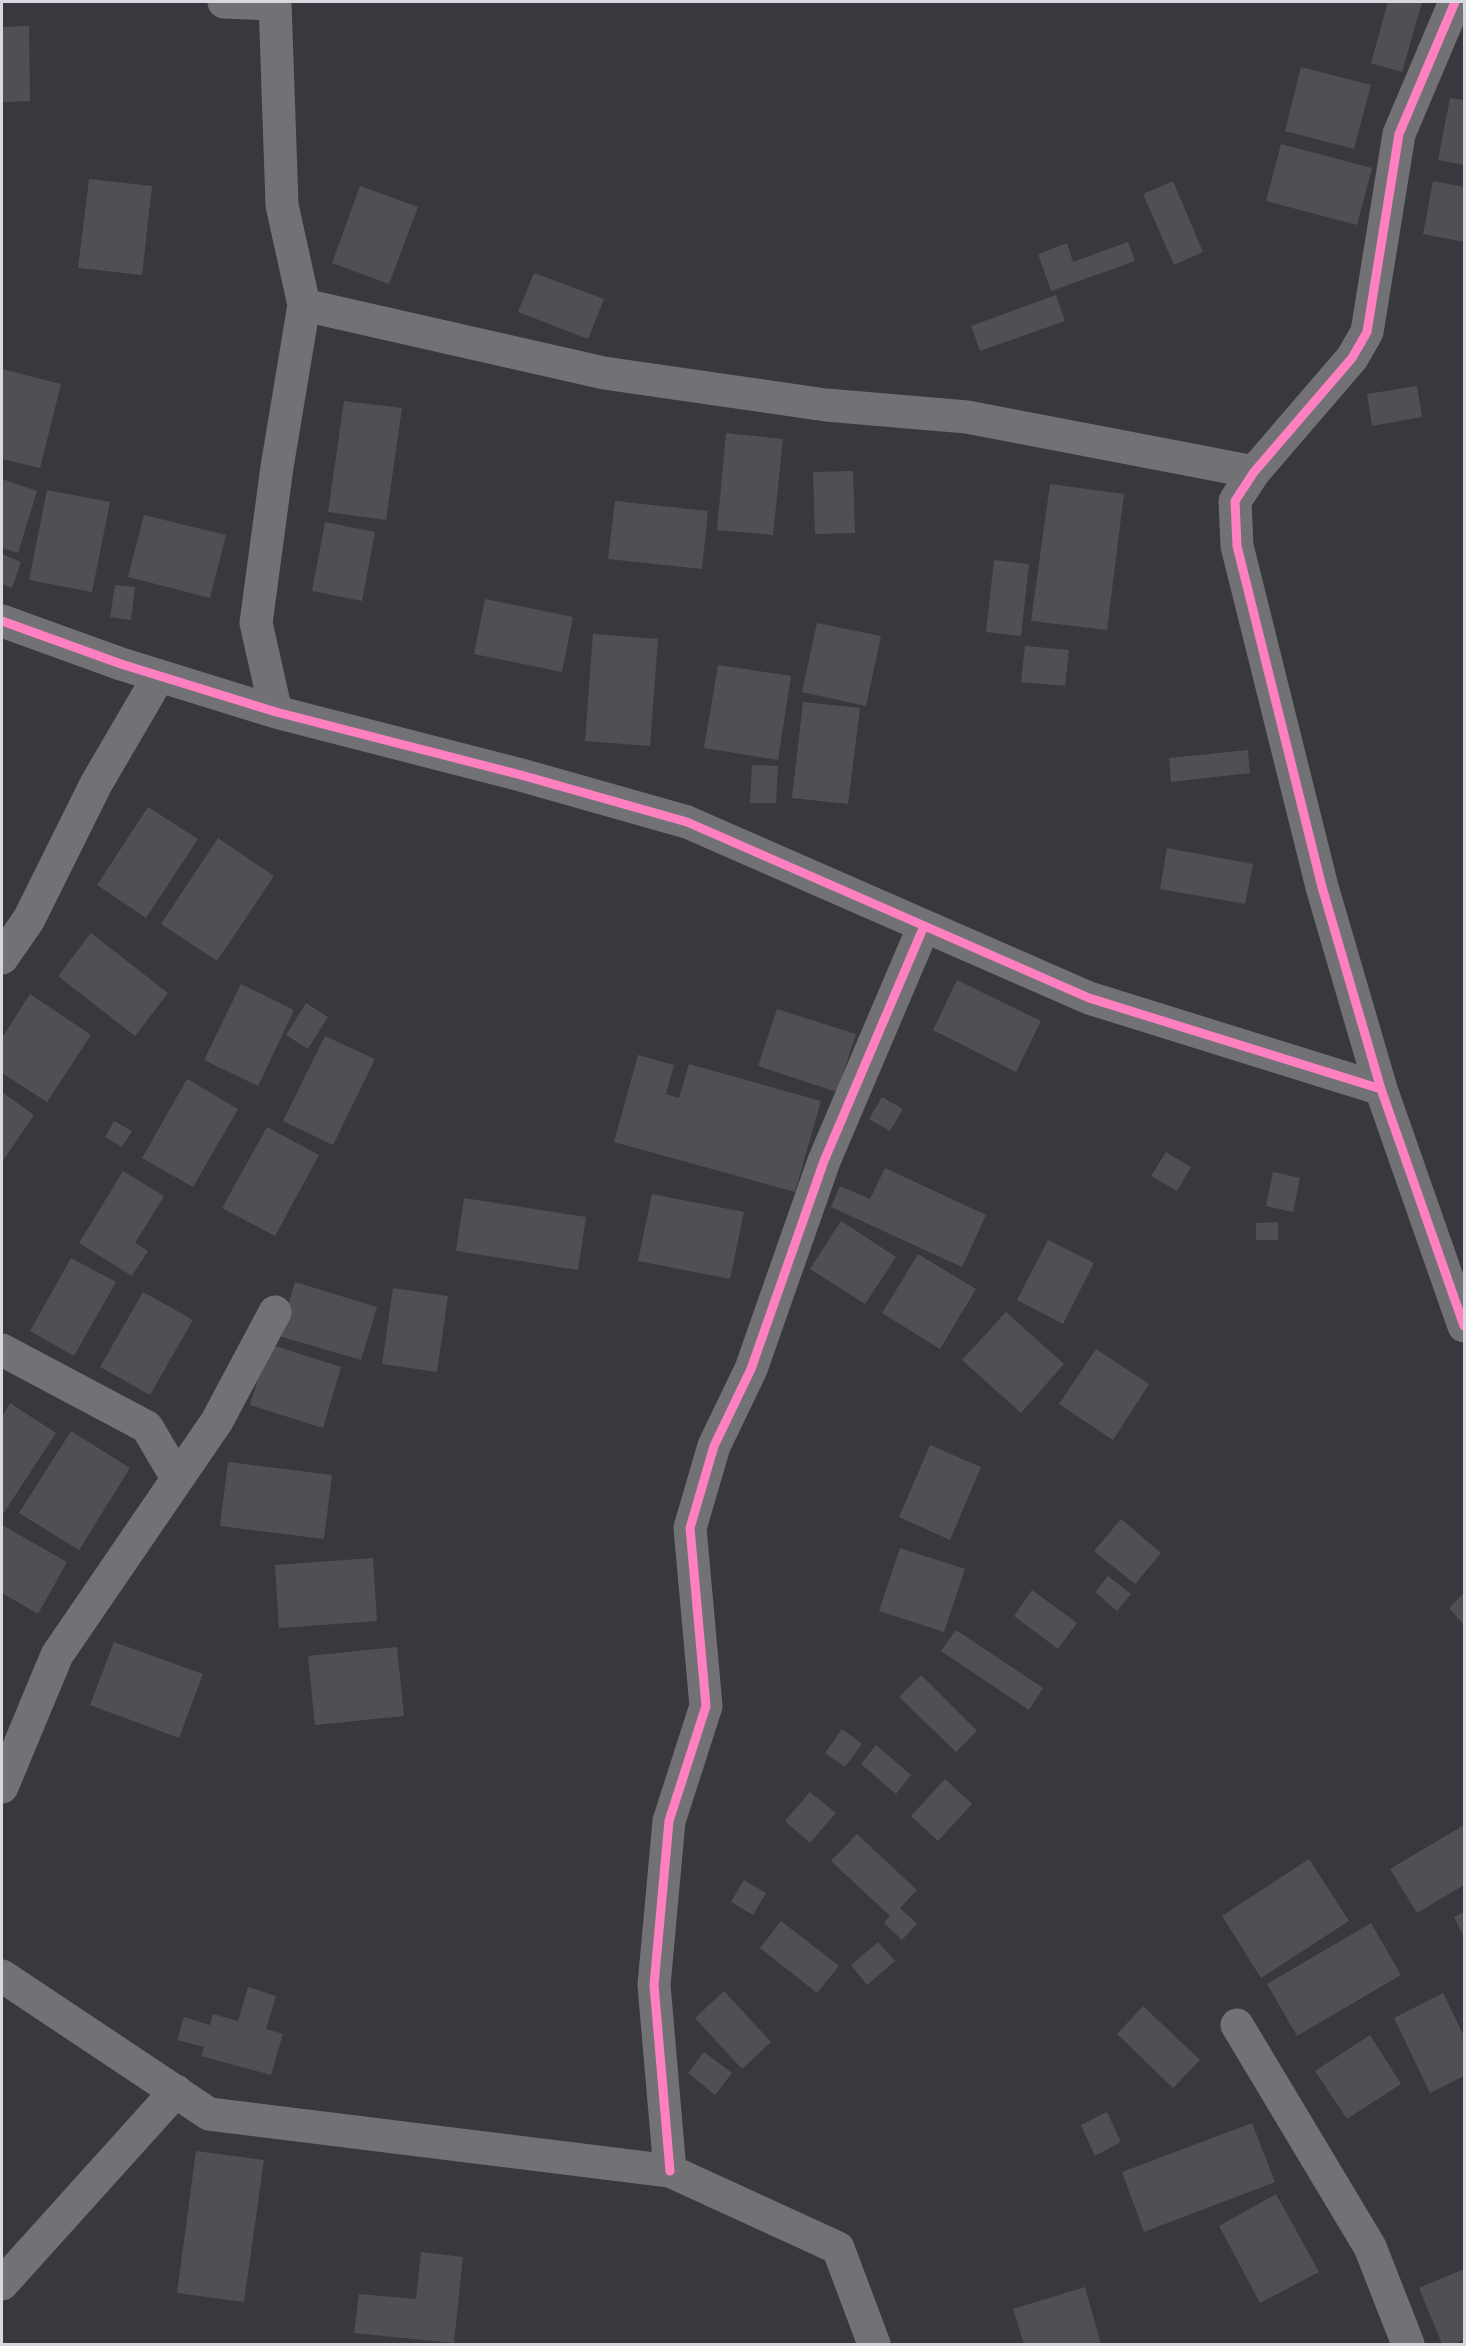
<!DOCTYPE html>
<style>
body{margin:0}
#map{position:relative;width:1466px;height:2346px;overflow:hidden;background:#38383e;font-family:Montserrat,sans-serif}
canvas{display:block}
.frame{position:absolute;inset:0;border:3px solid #d9d8e0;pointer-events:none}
</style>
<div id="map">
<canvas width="1466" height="2346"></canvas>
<div class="frame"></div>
</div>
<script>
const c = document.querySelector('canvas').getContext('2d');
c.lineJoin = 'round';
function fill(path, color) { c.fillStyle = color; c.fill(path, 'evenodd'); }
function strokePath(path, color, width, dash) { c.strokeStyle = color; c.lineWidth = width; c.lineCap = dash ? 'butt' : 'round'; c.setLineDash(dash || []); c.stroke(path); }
fill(new Path2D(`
 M1388,2H1422L1402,72L1371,63Z
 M29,26L30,101L2,102V27Z
 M1301,67L1371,85L1354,149L1285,131Z
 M1450,98L1464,100V165L1438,160Z
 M1281,144L1372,168L1357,225L1266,201Z
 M89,179L152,186L142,275L78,268Z
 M1173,181L1203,252L1174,265L1143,194Z
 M1433,181L1464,187V242L1423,234Z
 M360,186L418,207L389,284L332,263Z
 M1128,242L1135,261L1051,291L1038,254L1067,243L1073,262Z
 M534,273L604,299L588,339L518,312Z
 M1056,295L1065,321L980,351L971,326Z
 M2,369L61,384L40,468L2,459Z
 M1417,386L1422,417L1372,426L1367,394Z
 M344,401L402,408L386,520L328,512Z
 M726,433L783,439L773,535L717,530Z
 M853,471L855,533L815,534L813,472Z
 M2,479L37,491L18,553L2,548Z
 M1050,484L1124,494L1107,630L1031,621Z
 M47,490L110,502L92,592L29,580Z
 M615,501L708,511L702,569L608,559Z
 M144,515L226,535L210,598L128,577Z
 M325,522L375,532L362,601L312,591Z
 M2,554L21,562L12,588L2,584Z
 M994,560L1029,564L1021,636L986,632Z
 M115,585L135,587L131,620L110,617Z
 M485,599L573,617L562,672L474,654Z
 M817,623L881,636L866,706L802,692Z
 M593,634L658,639L650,746L585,741Z
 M1025,646L1069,650L1065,686L1021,682Z
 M718,665L791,676L778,760L704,748Z
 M803,702L860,708L848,804L792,798Z
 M1248,750L1250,773L1171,782L1169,758Z
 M752,765L778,766L776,803H750Z
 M148,807L198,839L146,918L97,885Z
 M218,838L274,876L217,961L161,924Z
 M1167,848L1253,864L1245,904L1160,889Z
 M91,933L168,993L135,1036L58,976Z
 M957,980L1041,1021L1016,1072L933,1030Z
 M241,984L294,1010L258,1086L204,1060Z
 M30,994L91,1035L47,1102L2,1073V1038Z
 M306,1003L328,1017L308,1049L286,1035Z
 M777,1009L856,1034L837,1092L758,1066Z
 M325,1036L375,1059L333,1145L283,1121Z
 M638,1055L674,1065L666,1094L679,1098L689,1064L821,1101L795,1192L614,1142Z
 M187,1079L238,1109L193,1187L142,1158Z
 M2,1092L34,1115L2,1162Z
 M882,1097L903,1109L890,1131L869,1119Z
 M114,1121L132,1131L122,1147L105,1137Z
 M267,1127L319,1155L275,1236L222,1208Z
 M1166,1152L1191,1167L1177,1191L1151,1176Z
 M885,1168L986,1215L962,1267L831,1207L840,1186L870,1199Z
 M123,1171L164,1196L135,1243L148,1251L132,1276L79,1243Z
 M1273,1172L1300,1178L1293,1212L1266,1206Z
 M652,1194L744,1212L730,1279L638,1261Z
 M464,1198L586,1217L578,1270L456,1251Z
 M841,1221L896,1257L865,1304L810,1269Z
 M1278,1222V1240H1256V1223Z
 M1048,1240L1094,1263L1063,1324L1017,1300Z
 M918,1254L976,1289L940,1349L882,1313Z
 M71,1258L116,1282L74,1356L30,1331Z
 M295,1282L377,1307L361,1360L279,1336Z
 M393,1288L448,1296L437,1372L382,1364Z
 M143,1292L193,1320L150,1395L100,1367Z
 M1006,1312L1064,1364L1021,1413L962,1360Z
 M269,1344L341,1367L323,1428L250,1405Z
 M1096,1349L1149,1384L1113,1440L1059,1404Z
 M10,1403L56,1433L3,1514L2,1417Z
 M71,1431L130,1468L79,1550L19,1513Z
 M930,1445L981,1467L950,1540L899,1517Z
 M228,1462L332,1475L324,1539L220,1526Z
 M1121,1519L1161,1553L1135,1584L1094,1551Z
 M2,1525L67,1562L38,1614L2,1593Z
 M900,1548L965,1569L944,1632L879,1611Z
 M373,1558L377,1621L279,1628L275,1565Z
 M1108,1576L1131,1594L1117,1611L1095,1592Z
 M1032,1590L1077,1623L1058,1649L1014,1616Z
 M1464,1593V1625L1449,1608Z
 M956,1630L1043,1688L1029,1710L941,1651Z
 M114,1642L203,1674L179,1738L90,1705Z
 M397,1647L404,1716L315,1725L308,1656Z
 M921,1675L977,1731L956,1752L899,1697Z
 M842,1729L862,1744L845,1767L825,1753Z
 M876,1745L911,1775L896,1794L861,1764Z
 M945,1779L972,1804L938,1841L911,1816Z
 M810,1792L836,1813L810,1843L785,1821Z
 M1464,1825V1885L1417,1913L1390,1869Z
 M857,1834L917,1890L900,1908L917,1924L902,1940L884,1923L890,1916L831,1861Z
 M1309,1859L1349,1921L1261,1978L1222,1916Z
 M744,1880L766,1893L753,1915L731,1902Z
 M1464,1912V1937L1454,1917Z
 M781,1921L839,1966L817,1993L760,1948Z
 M1371,1923L1401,1975L1297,2036L1267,1984Z
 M878,1942L895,1961L867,1985L851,1965Z
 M248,1987L276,1996L266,2029L283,2034L271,2075L201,2056L204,2047L177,2040L184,2017L210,2025L213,2014L238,2021Z
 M724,1991L771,2042L742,2069L695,2018Z
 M1443,1993L1464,2036V2076L1430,2093L1394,2018Z
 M1143,2006L1200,2060L1173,2088L1117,2034Z
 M1370,2035L1401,2084L1347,2119L1315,2071Z
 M704,2052L732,2073L715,2095L688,2073Z
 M1107,2112L1121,2142L1095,2156L1081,2125Z
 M1252,2123L1275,2182L1144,2232L1122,2172Z
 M196,2151L264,2160L244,2302L177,2293Z
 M1276,2194L1319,2272L1260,2303L1219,2226Z
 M421,2252L463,2257L454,2343L354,2333L359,2294L416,2299Z
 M1464,2269V2340L1454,2344H1442L1419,2288Z
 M1085,2287L1101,2344H1024L1013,2309Z`), '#524f54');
strokePath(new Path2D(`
 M224,2L274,4
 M275,2L282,205L304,305L277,467L256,623L276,712
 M1455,2L1399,134L1367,332L1352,358L1254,472L1235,501L1237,546L1322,887L1381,1089L1464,1326
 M304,305L604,373L826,405L967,417L1254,472
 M2,621L121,664L276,712L521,775L687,822L1089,998L1381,1089
 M2,958L29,919L96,784L159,676
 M2,1350L147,1427L177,1478
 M2,1787L57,1655L217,1421L275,1312
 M2,1976L209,2114L670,2171L838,2248L874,2344
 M1237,2025L1370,2247L1408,2344
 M670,2171L654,1985L669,1821L706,1706L690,1528L714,1446L751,1369L824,1161L924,926
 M2,2284L176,2091`), '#727276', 33);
strokePath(new Path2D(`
 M1455,2L1399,134L1367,332L1352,358L1254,472L1235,501L1237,546L1322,887L1381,1089L1464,1326
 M2,621L121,664L276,712L521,775L687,822L1089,998L1381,1089
 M670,2171L654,1985L669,1821L706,1706L690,1528L714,1446L751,1369L824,1161L924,926`), '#ff80c0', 9);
</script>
